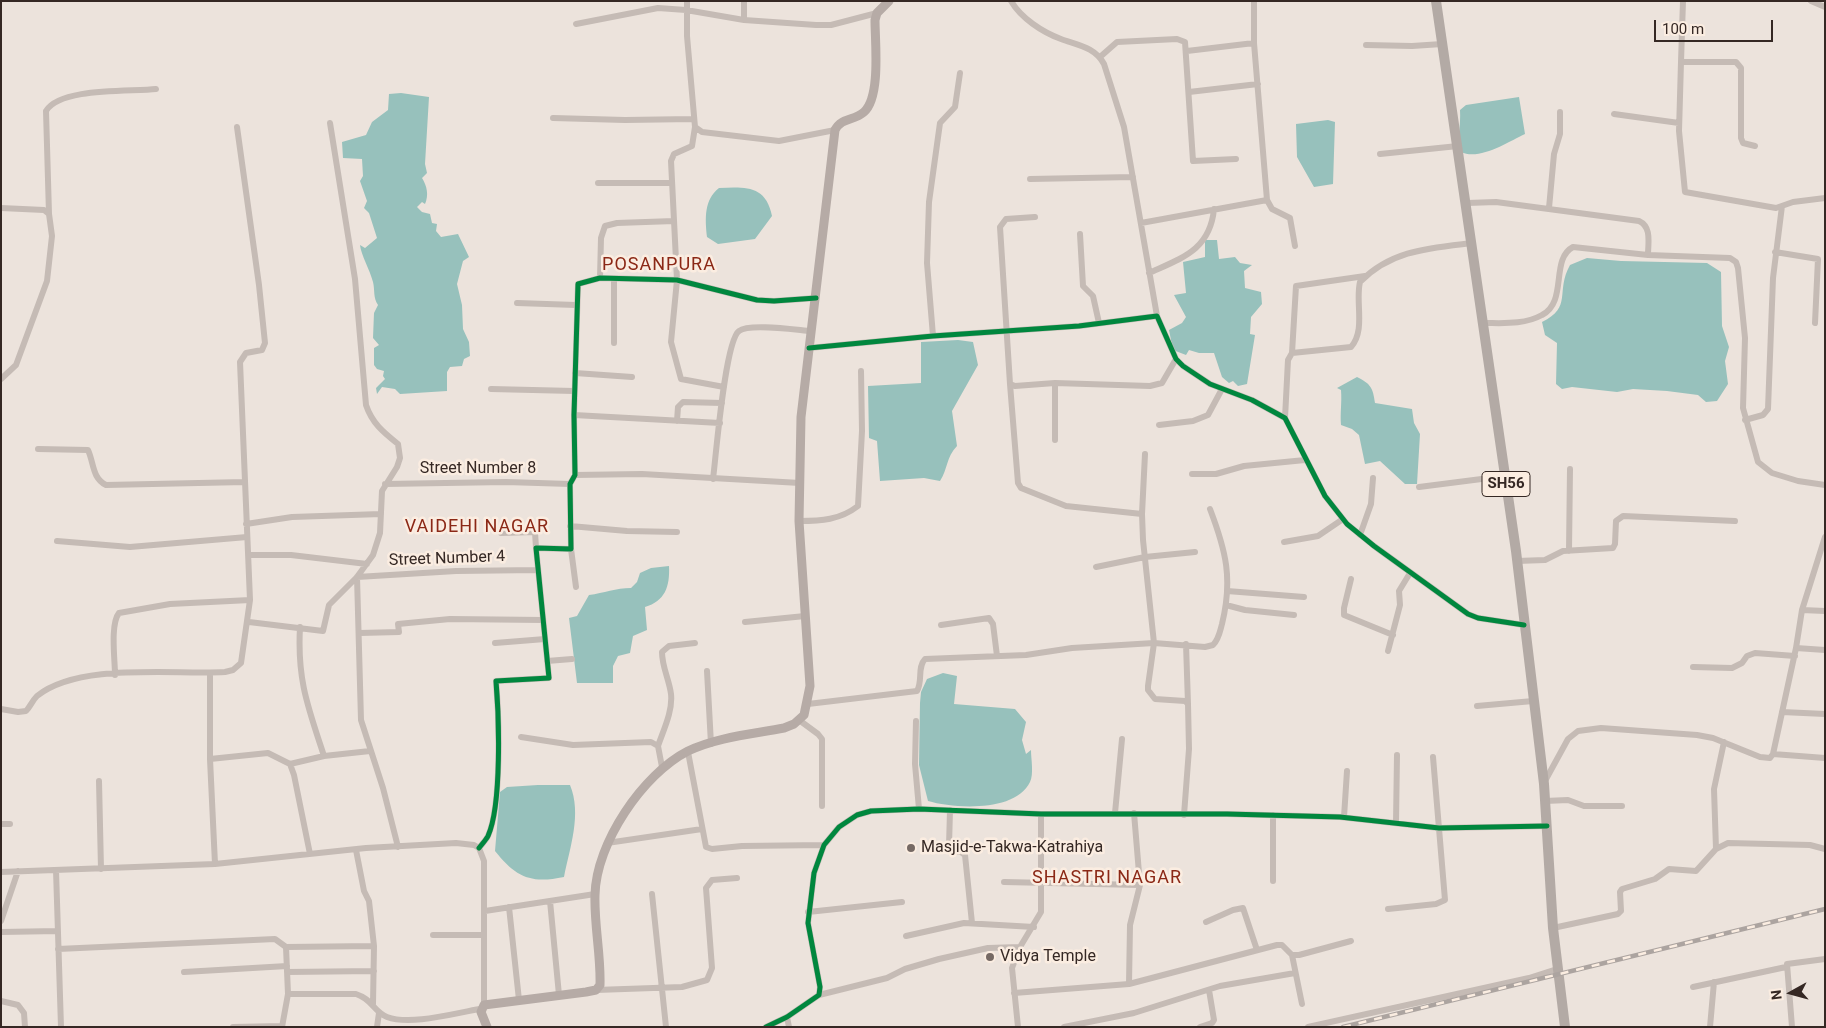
<!DOCTYPE html>
<style>
body{margin:0}
#map{position:relative;width:1826px;height:1028px;overflow:hidden;background:#ece3dc;font-family:Roboto,sans-serif}
canvas{display:block}
.frame{position:absolute;inset:0;border:2px solid #352824;pointer-events:none}
.north{position:absolute;left:1766px;top:968px;width:50px;height:50px;-webkit-text-stroke:4px #fbede1;paint-order:stroke;rotate:263deg;font-size:14px;font-weight:700;line-height:20px;text-align:center;color:#352824}
.north::after{content:'';display:block;margin:auto;width:18px;height:22px;background:#352824;clip-path:polygon(50% 0,100% 100%,50% 72%,0 100%)}
.scale{position:absolute;left:1654px;top:20px;width:119px;height:22px;box-sizing:border-box;border:2px solid #352824;border-top:0;padding-left:6px;font-size:15px;line-height:18px;white-space:nowrap;color:#352824;-webkit-text-stroke:4px #fbede1;paint-order:stroke}
</style>
<div id="map">
<canvas width="1826" height="1028"></canvas>
<div class="frame"></div>
<div class="north">N</div>
<div class="scale">100 m</div>
</div>
<script>
const c = document.querySelector('canvas').getContext('2d');
c.lineJoin = 'round';
function fill(path, color) { c.fillStyle = color; c.fill(path, 'evenodd'); }
function strokePath(path, color, width, dash) { c.strokeStyle = color; c.lineWidth = width; c.lineCap = dash ? 'butt' : 'round'; c.setLineDash(dash || []); c.stroke(path); }
function drawText(font, color, halo, rows, align = 'center') {
  c.font = font + ' Roboto,sans-serif'; c.lineWidth = 5; c.setLineDash([]); c.textBaseline = 'middle'; c.strokeStyle = halo; c.fillStyle = color; for (const [text, x, y, turn = 0] of rows) {
    c.save(); c.translate(x, y); c.rotate((+turn || 0) * Math.PI / 180); c.textAlign = isNaN(turn) ? turn : align; if (halo) c.strokeText(text, 0, 0); c.fillText(text, 0, 0); c.restore();
  }
}
fill(new Path2D(`
 M401,93L429,97L425,164L427,173L422,178C427,186 429,195 425,204L422,202L417,207L422,212L430,214L432,223L437,224L436,231L441,237L458,234L469,257L463,261L457,284L462,305L463,329L469,342L470,356L464,359L462,366L450,367L447,372V391L400,394L395,389L382,387L377,394L376,388L385,379L383,376L384,371L377,369L374,365V348L379,345L373,338L374,313L378,305C373,298 375,290 373,282C370,270 361,255 360,245L365,248L377,238L369,213L364,208L367,201L360,181L363,176L362,159L343,158L342,142L366,135L372,122L388,110L389,94Z
 M1519,97L1525,134C1508,142 1479,161 1461,152C1457,139 1461,125 1460,110L1466,105Z
 M1328,120L1335,122L1333,184L1314,187L1297,157L1296,124Z
 M719,188C745,187 766,185 772,216L755,239L718,244L707,237C705,218 704,200 719,188Z
 M1205,240H1217L1219,259L1235,257L1240,263L1252,265L1244,271L1245,288L1261,292L1262,304L1251,317L1250,334L1255,335L1247,384L1238,386L1233,381L1229,383L1222,377L1214,353H1199L1189,350L1186,355L1173,350L1169,330L1182,323L1186,317L1174,295L1186,293L1183,262L1205,257Z
 M1587,258L1621,261L1707,263L1721,272L1722,326L1729,347L1725,361L1728,384L1717,401L1706,402L1698,395L1667,391L1633,389L1617,392L1572,387L1562,389L1556,384L1557,343L1545,335L1542,322C1573,307 1555,292 1570,265Z
 M958,340L973,342L978,365L952,411L957,446C946,457 948,469 940,481L924,478L880,481L877,441L869,438L868,386L921,383V342Z
 M1357,377C1371,384 1373,388 1375,403L1412,409L1414,423L1420,434L1417,484H1405L1380,461L1365,464L1359,435L1352,429L1341,425C1340,413 1342,403 1341,390L1337,388Z
 M669,566C670,587 665,601 645,607L647,630L633,636L630,653L618,656L613,666V683H577L569,618L577,616L589,595C604,593 616,588 631,588L637,582L640,573L651,568Z
 M943,673L957,676L954,704L1015,709L1026,722L1022,740L1026,754L1031,750C1031,759 1034,774 1030,782C1016,812 955,809 928,801L919,765L920,703L921,692L927,679Z
 M538,785H570C582,814 570,847 564,877C530,884 516,877 495,851L500,792L507,787Z`), '#97c1bc');
strokePath(new Path2D(`
 M687,1V36L695,127L702,132L779,141L835,130
 M1011,1C1021,18 1042,32 1061,39C1077,45 1095,47 1104,64L1124,127L1157,316
 M1254,1V43L1267,200L1272,209L1290,218L1295,246
 M1811,1L1825,7
 M744,20V1
 M576,24L658,8L686,10L744,20L816,25H831L877,13
 M1366,45L1412,46L1442,44
 M1187,51L1254,43
 M1100,57L1117,42L1177,39L1185,42L1193,161L1236,159
 M1681,62L1683,1
 M1189,92L1258,84
 M1614,114L1679,123
 M553,118L625,120L693,119
 M695,127L692,146L674,154L671,161L677,280L671,342L681,379L724,387
 M1755,146L1743,143L1741,138V68L1736,62H1681L1679,131L1685,192L1776,208L1793,202L1825,198
 M1380,154L1458,146
 M1030,179L1133,177
 M598,183H671
 M1467,203L1496,202L1639,221C1652,227 1648,243 1648,255
 M1,208L44,210L49,214L52,236L47,281L16,365L1,379
 M1549,208L1554,154L1560,134V112
 M49,214L46,111C60,87 131,92 156,89
 M1035,217L1006,219L1000,227L1010,384L1015,386L1055,383L1150,386L1162,383L1176,359
 M1141,223L1267,200
 M1080,234L1083,286L1093,296L1099,323
 M1775,252L1818,259L1815,323
 M1149,273C1182,258 1210,250 1214,209
 M600,278L601,238L605,226L617,223L674,221
 M517,303L576,305
 M1484,323C1503,323 1524,325 1542,315C1568,302 1550,259 1573,247L1648,255L1730,258L1736,262L1738,268L1745,338L1743,408L1758,462L1772,473L1798,481L1825,485
 M933,336L927,263L929,202L940,123L955,107L960,73
 M614,343V279
 M809,348L933,336L1079,326L1157,316L1176,359L1183,366L1210,384L1252,400L1285,418L1325,496L1347,524L1374,546L1468,614L1478,618L1524,625
 M1292,353L1296,286L1365,276
 M575,373L632,377
 M491,389L574,391
 M574,415L720,423
 M1285,418L1288,360L1292,353L1351,347C1366,330 1355,302 1360,282C1391,250 1430,248 1472,243
 M1745,420L1763,415L1768,409L1773,278L1782,206
 M677,421L678,407L683,402L722,403
 M1159,425L1193,421L1208,415L1222,389
 M1055,440V383
 M38,449L88,450C94,463 92,478 106,485L245,482
 M1192,474H1216L1244,466L1305,460
 M575,475L642,474L800,483
 M713,479C716,456 725,341 739,331C749,323 797,330 811,331
 M385,484L506,482L570,484
 M1419,487L1505,476
 M1142,514L1145,454
 M799,521C821,521 840,520 858,506L862,431L861,371
 M246,524L292,517L381,514
 M570,526L627,531L677,532
 M501,533L535,532L536,548
 M1360,535L1371,504L1373,478
 M57,541L130,547L247,537
 M1284,542L1318,536L1343,519
 M571,549L576,587
 M1569,551L1570,469
 M250,555H291L367,564
 M1517,561L1545,560L1563,551L1613,548L1615,544L1616,521L1623,516L1735,521
 M1096,567L1145,557L1195,552
 M1351,579L1344,608V615L1393,635
 M1227,591L1304,597
 M1226,605L1245,610L1294,615
 M1802,610L1825,611
 M249,622L323,631L329,605L357,577L373,555L380,533L382,491L397,467L400,458L398,444C383,432 372,423 366,405L355,279L330,123
 M745,622L805,616
 M941,625L989,618L993,624L997,656
 M300,627C297,680 308,707 324,756
 M360,633L399,632L398,624L450,619L543,620
 M495,643L545,639
 M1186,644L1188,704
 M1796,648L1825,650
 M1388,651L1400,605L1399,591L1410,573
 M547,661L572,659
 M1693,667L1732,668L1742,663L1747,656L1755,653L1795,656
 M707,671L711,744
 M210,673V759L215,864
 M115,675C115,660 110,624 119,613L170,604L250,600
 M808,704L917,691C923,681 917,667 925,659L1026,655L1072,648L1154,643L1143,540L1142,514L1066,506L1021,488L1018,483L1010,384
 M1477,706L1533,701
 M1,709L18,712L26,711C30,707 32,701 37,696C79,662 174,675 225,672L233,670L241,663L250,600L240,362L246,353L262,350L265,343L259,285L237,127
 M1782,712L1825,714
 M799,720L818,734L822,739V806
 M916,721L915,764L919,809
 M521,737L573,745L651,742L658,746L662,767
 M658,746C663,731 673,711 671,694C669,679 662,667 662,652L669,646L695,643
 M688,752L706,847L712,849L742,846L824,845
 M1773,754L1825,758
 M210,759L268,753L290,764L294,775L310,854
 M290,764L324,756L370,751
 M99,781L101,869
 M1545,781L1568,739L1578,731L1601,728L1697,735L1713,738L1760,757L1770,758L1773,754L1796,648L1802,610L1825,537
 M1545,801L1568,800L1584,806H1622
 M950,810L949,846L952,852H961L965,855L972,923
 M1115,813L1122,739
 M1184,815L1189,749L1188,704L1185,701L1155,699L1148,690V686L1154,643L1205,647L1213,645C1219,639 1220,631 1222,624C1233,579 1226,551 1210,509
 M1344,817L1347,771
 M1396,823L1397,755
 M1,824H10
 M607,843L702,829
 M398,847L383,788L361,720L357,577L456,571L537,570
 M479,848C482,844 486,840 488,836C502,805 499,716 496,681L549,678L536,548L571,549L570,484L575,475L574,415L578,284L600,278L677,280L757,300L774,301L816,298
 M1716,849L1714,789L1724,742
 M356,850L364,891L369,901L374,946L373,1004
 M56,870L61,1027
 M1,872L215,864L366,848L456,843L474,845L479,848L484,861V1005
 M1273,881V815
 M1004,882L1140,885
 M652,894L666,1027
 M550,901L559,995
 M509,907L519,1000
 M1388,909L1436,904L1445,900L1433,757
 M485,911L595,894
 M808,912L902,902
 M1,921L18,871
 M1206,922L1233,910L1243,908L1257,950
 M1553,928L1618,914L1621,911L1620,892L1622,889L1655,879L1669,869L1696,871L1716,849L1728,843L1810,845L1825,849
 M1,932L58,931
 M433,935H484
 M906,936L964,923L1034,927
 M286,947L374,946
 M58,949L275,939L286,947L288,994L282,1027
 M1292,955L1302,1004
 M184,972L287,966
 M287,972L374,971
 M1129,984L1130,925L1140,885L1134,813
 M1693,987L1786,967
 M596,990L682,987L707,980L712,968L706,888L712,880L737,878
 M1014,993L1129,984L1277,945H1282L1292,955H1299L1351,941
 M288,994H356C372,999 374,1012 387,1017C411,1026 455,1013 480,1009
 M819,995L887,978L905,969L939,959L988,948L1020,947
 M1,1001L18,1005L24,1013L25,1027
 M787,1017L789,1027
 M233,1027L282,1026
 M377,1027L379,1013
 M766,1027L787,1017L819,995L820,987L808,923L814,873L824,845L839,827L857,815L871,811L919,809L1041,814H1227L1340,817L1439,828L1547,826
 M1018,1027L1012,968L1020,947L1041,912V814
 M1064,1027L1134,1013L1220,986L1295,973
 M1200,1027L1212,1023L1214,1020L1209,990
 M1308,1027L1529,978L1557,969
 M1710,1027L1714,982
 M1792,1027L1787,964L1825,959`), '#c5bbb5', 6);
strokePath(new Path2D(`
 M487,1027L481,1012L484,1005L586,992L596,990L600,985C601,955 594,925 595,895C596,843 643,774 688,751C717,737 753,734 784,728L794,724L804,715L810,686L799,521L801,417L835,130C842,117 854,121 864,112C881,97 875,42 875,20L877,13L889,1`), '#b6aba6', 9);
strokePath(new Path2D(`
 M1436,1L1516,551L1544,784L1553,928L1565,1027`), '#b3aaa5', 10);
const rail = new Path2D(`
 M1343,1027L1825,909`);
strokePath(rail, '#aca4a0', 4.5);
strokePath(rail, '#fbede1', 2.5, [8]);
strokePath(new Path2D(`
 M809,348L933,336L1079,326L1157,316L1176,359L1183,366L1210,384L1252,400L1285,418L1325,496L1347,524L1374,546L1468,614L1478,618L1524,625
 M479,848C482,844 486,840 488,836C502,805 499,716 496,681L549,678L536,548L571,549L570,484L575,475L574,415L578,284L600,278L677,280L757,300L774,301L816,298
 M766,1027L787,1017L819,995L820,987L808,923L814,873L824,845L839,827L857,815L871,811L919,809L1041,814H1227L1340,817L1439,828L1547,826`), '#00873e', 5);
for (const [x, y, r, color] of [
 [911,848,5,"#756964"],
 [990,957,5,"#756964"]
]) { const dot = new Path2D(); dot.arc(x, y, r, 0, 2 * Math.PI); c.fillStyle = color; c.fill(dot); strokePath(dot, '#fbede1', 2); }
for (const [x, y, w] of [
 [1506,484,48]
]) { const box = new Path2D(); box.roundRect(x - w / 2, y - 12.5, w, 25, 4); c.fillStyle = '#fbede1'; c.fill(box); strokePath(box, '#352824', 1); }
drawText('bold 15px', '#352824', null, [
 ["SH56",1506,484]
]);
drawText('16px', '#352824', '#fbede1', [
 ["Street Number 8",478,469],
 ["Street Number 4",447,559,-2]
]);
drawText('16px', '#352824', '#fbede1', [
 ["Masjid-e-Takwa-Katrahiya",921,848],
 ["Vidya Temple",1000,957]
], 'left');
c.letterSpacing = '1px';
drawText('18px', '#8b2816', '#fbede1', [
 ["POSANPURA",659,265],
 ["VAIDEHI NAGAR",477,527],
 ["SHASTRI NAGAR",1107,878]
]);
c.letterSpacing = '0px';
</script>
